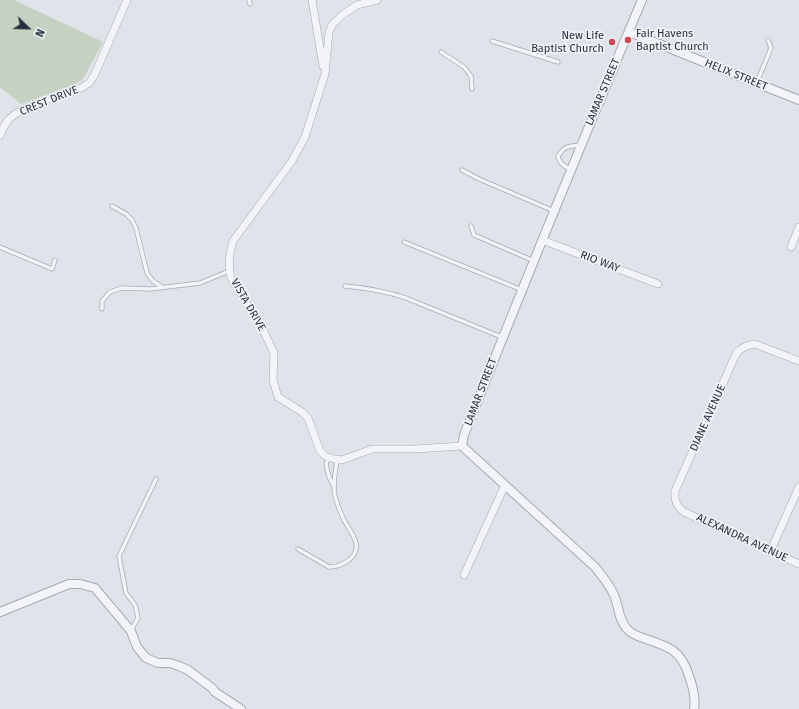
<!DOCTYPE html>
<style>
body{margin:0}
#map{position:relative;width:799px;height:709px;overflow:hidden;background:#e0e3e9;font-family:"Fira Sans",sans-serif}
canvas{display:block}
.north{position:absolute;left:8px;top:8px;width:40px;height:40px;-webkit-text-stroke:3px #eff2f6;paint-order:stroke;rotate:113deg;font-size:11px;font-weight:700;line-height:16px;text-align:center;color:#29303f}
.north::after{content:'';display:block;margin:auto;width:14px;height:18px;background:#29303f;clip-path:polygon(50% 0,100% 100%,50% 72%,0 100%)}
</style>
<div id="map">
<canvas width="799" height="709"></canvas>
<div class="north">N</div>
</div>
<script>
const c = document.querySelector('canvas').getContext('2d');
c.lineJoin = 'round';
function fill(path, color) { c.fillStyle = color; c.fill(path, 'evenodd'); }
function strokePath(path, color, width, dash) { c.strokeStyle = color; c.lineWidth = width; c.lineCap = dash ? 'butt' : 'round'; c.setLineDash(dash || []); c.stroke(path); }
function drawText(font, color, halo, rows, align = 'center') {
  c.font = font + ' "Fira Sans",sans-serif'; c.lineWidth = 3.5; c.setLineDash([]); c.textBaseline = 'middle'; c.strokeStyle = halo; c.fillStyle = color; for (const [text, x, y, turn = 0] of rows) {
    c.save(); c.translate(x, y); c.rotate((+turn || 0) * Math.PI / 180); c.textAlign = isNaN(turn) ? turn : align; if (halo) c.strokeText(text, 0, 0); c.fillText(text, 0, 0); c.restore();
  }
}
fill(new Path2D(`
 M0,0H14L103,42L83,79L73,85L21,104L0,87Z`), '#c5d2c1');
const service = new Path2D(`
 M249,0L250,4
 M492,41L558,62
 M441,52L464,67L471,76L472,89
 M757,82L771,48L768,40
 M571,169C564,167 560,164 558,157C563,146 569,146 580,145
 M462,170L479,179L554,211
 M112,206L126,214L132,220L136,228L147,273L153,281L162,287
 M471,226L474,235L534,261
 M404,242L522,290
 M0,247L52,269L55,260
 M345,286C366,288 386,291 406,298L499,336L501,340
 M102,309V301L110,292L122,288L150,289L200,283L229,271
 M330,458L326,463C327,471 329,479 334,486
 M298,549L329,567C337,567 342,565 349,560C365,547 351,533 344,520C340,512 337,504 335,496C332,485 336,471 337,459
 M131,630L138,618L135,605L126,593L119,556L156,479`);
const minor = new Path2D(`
 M312,0L323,66
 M377,0L357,5L341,16L332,25L329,32L325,74L305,137L292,161L233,241C229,254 228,265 231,278L264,332L274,353L273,380L278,397L302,412L308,418L320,451L325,456L334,459L342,460L372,449H415L462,446
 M0,136C2,130 5,124 9,119C24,105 61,95 81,88L89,83L94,76L127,0
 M542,240L658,284
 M791,247L799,227
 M799,361L755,344C747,345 741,347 736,354L675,491C674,500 677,507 684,512L799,564
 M770,552L799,487
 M464,575L505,485`);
const tertiary = new Path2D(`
 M642,0C581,144 522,289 464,435L462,446L595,567C602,576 609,584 614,595C619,606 618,619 627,629C631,633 637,636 643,638C667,646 681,649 689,676C693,687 696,698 694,709
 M629,32L799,100
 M0,612L69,584H80L95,588L131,631L137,647L146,658L158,663H170L179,666L188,670L212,688L215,692L241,709`);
strokePath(service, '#a5aab3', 5);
strokePath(minor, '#a5aab3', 8);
strokePath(tertiary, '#a5aab3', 10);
strokePath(service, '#f3f4f7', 3.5);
strokePath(minor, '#f3f4f7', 7);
strokePath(tertiary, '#f3f4f7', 8);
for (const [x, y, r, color] of [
 [628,40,4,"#ca4855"],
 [612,42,4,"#ca4855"]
]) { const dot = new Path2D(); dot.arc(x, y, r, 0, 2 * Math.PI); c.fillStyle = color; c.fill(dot); strokePath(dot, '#eff2f6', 1.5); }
drawText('11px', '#29303f', '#eff2f6', [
 ["Fair Havens",636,34],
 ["Baptist Church",636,47],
 ["New Life",604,36,"right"],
 ["Baptist Church",604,49,"right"]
], 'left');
drawText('11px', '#29303f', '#eff2f6', [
 ["HELIX STREET",736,75,22],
 ["LAMAR STREET",603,92,-67],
 ["CREST DRIVE",49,101,-22],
 ["RIO WAY",600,262,21],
 ["VISTA DRIVE",248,305,60],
 ["LAMAR STREET",481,392,-69],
 ["DIANE AVENUE",708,418,-66],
 ["ALEXANDRA AVENUE",742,538,25]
]);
</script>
